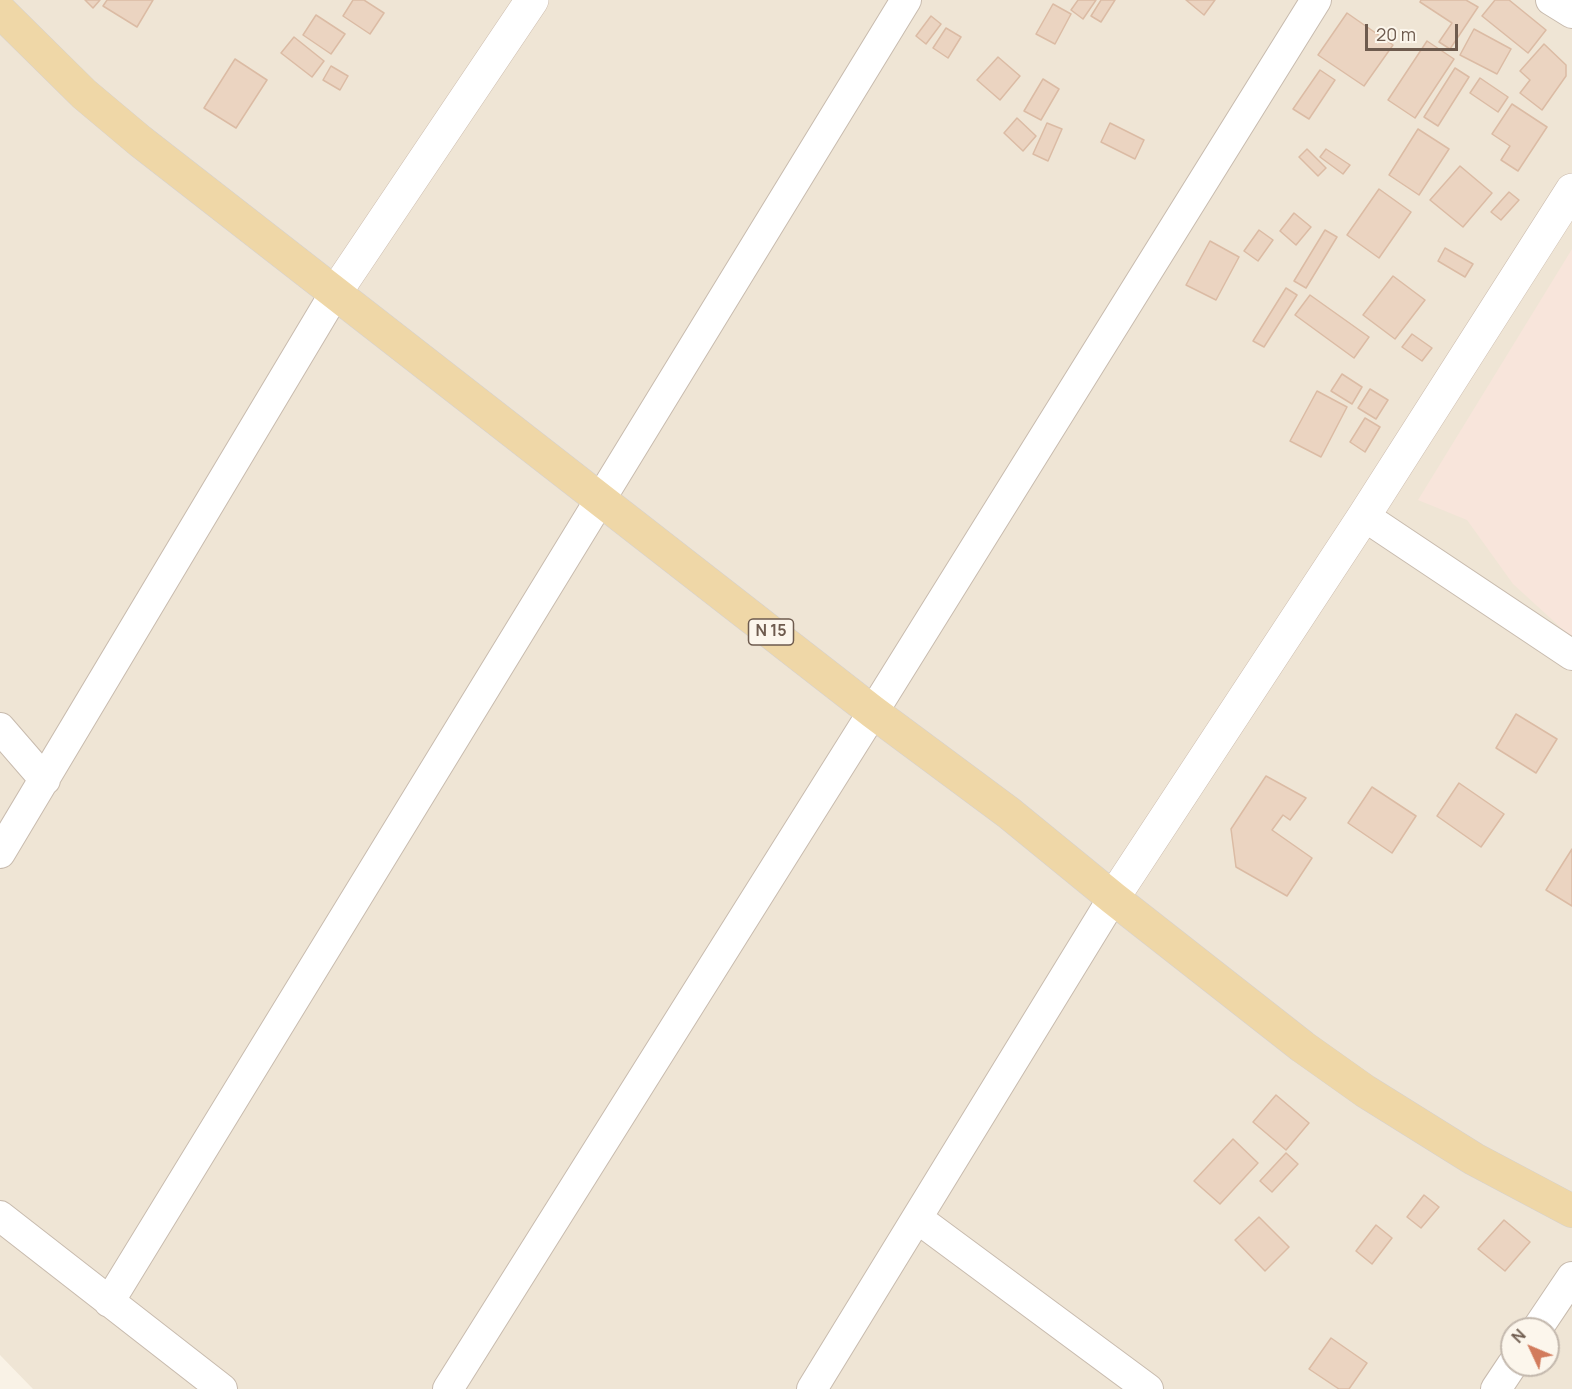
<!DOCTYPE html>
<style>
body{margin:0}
#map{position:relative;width:1572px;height:1389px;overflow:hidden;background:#f9f2e6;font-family:Manrope,sans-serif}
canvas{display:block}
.north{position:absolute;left:1500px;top:1317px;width:60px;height:60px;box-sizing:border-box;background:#fcf6ec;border:2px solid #c3b8ad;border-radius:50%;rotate:314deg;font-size:16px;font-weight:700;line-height:24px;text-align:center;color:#6e5b4e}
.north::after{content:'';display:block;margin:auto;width:21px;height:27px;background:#d27b5c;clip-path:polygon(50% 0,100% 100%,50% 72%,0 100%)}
.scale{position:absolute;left:1365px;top:24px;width:93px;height:27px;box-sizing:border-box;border:3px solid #6e5b4e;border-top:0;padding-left:8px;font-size:18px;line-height:21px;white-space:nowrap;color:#6e5b4e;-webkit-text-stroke:4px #fcf6ec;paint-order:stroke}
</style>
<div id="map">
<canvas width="1572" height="1389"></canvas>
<div class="north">N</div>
<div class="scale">20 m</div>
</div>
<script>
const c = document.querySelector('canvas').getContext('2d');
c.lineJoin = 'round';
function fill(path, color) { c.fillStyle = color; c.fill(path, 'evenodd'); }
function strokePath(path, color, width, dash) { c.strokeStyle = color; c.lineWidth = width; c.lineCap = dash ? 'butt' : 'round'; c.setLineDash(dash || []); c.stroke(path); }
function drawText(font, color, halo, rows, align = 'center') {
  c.font = font + ' Manrope,sans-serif'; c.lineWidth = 4.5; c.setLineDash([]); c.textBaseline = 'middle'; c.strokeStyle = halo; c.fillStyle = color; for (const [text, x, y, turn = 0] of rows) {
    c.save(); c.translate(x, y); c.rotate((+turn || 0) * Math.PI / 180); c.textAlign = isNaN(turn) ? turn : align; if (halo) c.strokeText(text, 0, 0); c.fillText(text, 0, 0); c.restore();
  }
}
fill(new Path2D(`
 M0,0H1572V1389H33L0,1355ZM1512,1329H1548V1365H1512Z`), '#efe5d5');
fill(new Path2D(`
 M1572,249V638L1513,584L1467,520L1418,500Z`), '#f8e5db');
const building = new Path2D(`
 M85,0H100L93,8Z
 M107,0H153L137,27L103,6Z
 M353,0H364L384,13L370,34L343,16Z
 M1078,0H1096L1083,19L1071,10Z
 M1101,0H1115L1101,22L1091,16Z
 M1186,0H1215L1204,15Z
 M1421,0H1466L1478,7L1450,49L1439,42L1452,23L1420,2Z
 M1495,0H1509L1546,30L1528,53L1482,16Z
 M1053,4L1071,14L1055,44L1036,34Z
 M1347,13L1393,45L1364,86L1318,55Z
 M316,15L345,34L331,54L303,35Z
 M931,16L941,24L926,44L916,36Z
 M946,28L961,37L948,58L933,48Z
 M1474,29L1511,49L1497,74L1460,55Z
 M294,37L324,61L312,77L281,53Z
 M1427,41L1454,59L1415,118L1388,100Z
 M1544,44L1566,65V76L1542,110L1520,93L1530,80L1520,71Z
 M998,57L1020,76L1000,100L977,80Z
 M235,59L267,80L236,128L204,108Z
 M331,66L348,76L340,90L323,80Z
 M1455,68L1469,77L1438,126L1424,117Z
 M1320,70L1335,80L1309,119L1293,109Z
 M1480,78L1508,97L1498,112L1470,93Z
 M1043,79L1059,89L1041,120L1024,111Z
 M1512,104L1547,127L1518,171L1501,160L1510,146L1492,134Z
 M1017,118L1036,136L1023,151L1004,133Z
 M1047,123L1062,129L1048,161L1033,154Z
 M1110,123L1144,140L1135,159L1101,142Z
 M1418,129L1449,149L1419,195L1389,175Z
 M1307,149L1326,168L1318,176L1299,157Z
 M1326,149L1350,165L1343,174L1320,157Z
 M1460,166L1492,193L1463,227L1430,200Z
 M1379,189L1411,212L1379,258L1347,235Z
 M1509,192L1519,200L1501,220L1491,212Z
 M1294,213L1311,227L1296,245L1280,231Z
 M1259,230L1273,240L1258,261L1244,251Z
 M1325,230L1337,237L1306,288L1294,281Z
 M1210,241L1239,257L1216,300L1186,285Z
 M1445,248L1473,264L1465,277L1438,261Z
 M1393,276L1425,300L1395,339L1363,315Z
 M1286,288L1297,295L1264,347L1253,341Z
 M1310,295L1369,337L1354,358L1295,315Z
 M1412,334L1432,348L1422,361L1402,347Z
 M1342,374L1362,387L1352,404L1331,391Z
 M1370,389L1388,400L1376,419L1358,408Z
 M1317,391L1347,407L1321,457L1290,441Z
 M1365,418L1380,427L1365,452L1350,442Z
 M1516,714L1557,739L1536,773L1496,748Z
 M1266,776L1306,798L1290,820L1283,815L1272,830L1312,858L1287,896L1236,867L1231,829Z
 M1459,783L1504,814L1481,847L1437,816Z
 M1372,787L1416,816L1392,853L1348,823Z
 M1572,849V906L1546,890Z
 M1276,1095L1309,1123L1286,1150L1253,1122Z
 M1233,1139L1258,1163L1220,1204L1194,1181Z
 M1286,1153L1298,1164L1272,1192L1260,1181Z
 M1424,1195L1439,1207L1421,1228L1407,1217Z
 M1259,1217L1289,1247L1265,1271L1235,1240Z
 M1504,1220L1530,1242L1505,1271L1478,1249Z
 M1376,1225L1392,1238L1372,1264L1356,1251Z
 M1331,1338L1367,1363L1349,1389H1339L1309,1369Z`);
fill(building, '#ebd4c1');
strokePath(building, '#dbbba4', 1.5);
const street = new Path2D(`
 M1551,0L1572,13
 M1364,516L1572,655
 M0,728L45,780
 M0,853L335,293
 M0,1216L222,1389
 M917,1218L1148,1389
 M109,1302L906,0
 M1537,1329L1572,1277
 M448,1389L873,712L1316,0
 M812,1389L1113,898
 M1496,1389L1512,1365`);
const secondary = new Path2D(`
 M335,293L532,0
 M1113,898L1364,516L1572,190`);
const primary = new Path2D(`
 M0,11L84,94L140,141L873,712L1009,813L1113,898L1303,1047L1365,1091L1474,1159L1572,1211`);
strokePath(street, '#c8bbae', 32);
strokePath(secondary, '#cdbdaf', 34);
strokePath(primary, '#d6d1cd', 34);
strokePath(street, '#fff', 30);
strokePath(secondary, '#fff', 33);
strokePath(primary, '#efd7a7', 33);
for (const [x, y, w] of [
 [771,632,45]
]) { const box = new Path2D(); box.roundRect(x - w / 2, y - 13, w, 26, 4.5); c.fillStyle = '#fcf6ec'; c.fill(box); strokePath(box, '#6e5b4e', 1.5); }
drawText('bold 16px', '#6e5b4e', null, [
 ["N 15",771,632]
]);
</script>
